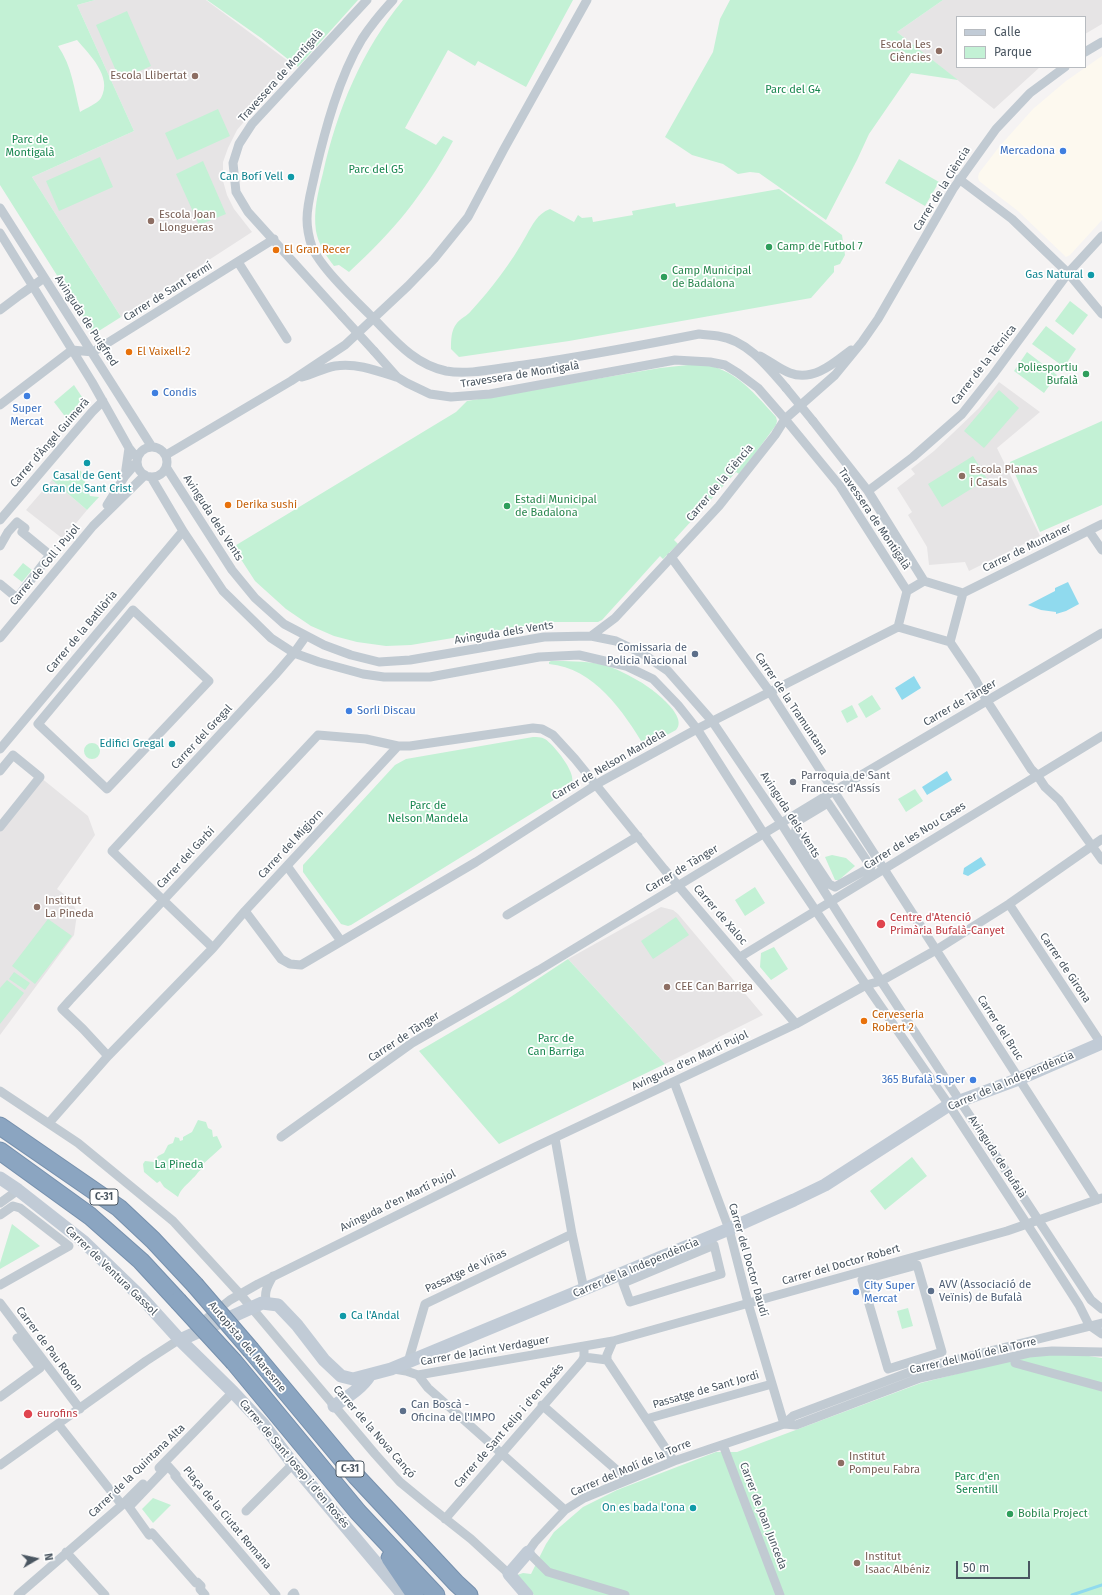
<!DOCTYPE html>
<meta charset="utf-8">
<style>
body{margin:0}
#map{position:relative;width:1102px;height:1595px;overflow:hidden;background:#f5f3f3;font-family:"Fira Sans",sans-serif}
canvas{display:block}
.legend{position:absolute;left:956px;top:16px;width:130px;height:52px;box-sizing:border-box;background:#fff;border:1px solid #b7bbc0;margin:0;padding:5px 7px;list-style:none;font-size:12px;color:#4a5661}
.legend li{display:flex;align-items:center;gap:8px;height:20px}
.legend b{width:20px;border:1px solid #b7bbc0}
.north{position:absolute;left:16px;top:1539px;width:40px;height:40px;-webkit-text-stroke:3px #fff;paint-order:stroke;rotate:81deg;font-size:11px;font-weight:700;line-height:16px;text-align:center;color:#4a5661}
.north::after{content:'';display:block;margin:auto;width:14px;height:18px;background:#4a5661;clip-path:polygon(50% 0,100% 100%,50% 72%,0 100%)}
.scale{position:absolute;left:956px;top:1561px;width:74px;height:18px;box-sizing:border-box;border:2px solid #4a5661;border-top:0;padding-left:5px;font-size:12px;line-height:14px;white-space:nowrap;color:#4a5661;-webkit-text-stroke:3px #fff;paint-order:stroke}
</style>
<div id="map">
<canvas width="1102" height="1595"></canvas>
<ul class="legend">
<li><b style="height:5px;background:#c1cbd6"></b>Calle</li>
<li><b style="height:11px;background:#c3f1d5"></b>Parque</li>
</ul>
<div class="north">N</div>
<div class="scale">50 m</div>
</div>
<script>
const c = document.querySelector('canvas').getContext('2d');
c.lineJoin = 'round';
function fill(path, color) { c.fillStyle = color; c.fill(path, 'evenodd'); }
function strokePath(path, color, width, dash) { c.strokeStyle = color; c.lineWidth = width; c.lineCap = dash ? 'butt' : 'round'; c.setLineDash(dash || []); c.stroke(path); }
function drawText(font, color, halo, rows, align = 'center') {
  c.font = font + ' "Fira Sans",sans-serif'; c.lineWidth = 3.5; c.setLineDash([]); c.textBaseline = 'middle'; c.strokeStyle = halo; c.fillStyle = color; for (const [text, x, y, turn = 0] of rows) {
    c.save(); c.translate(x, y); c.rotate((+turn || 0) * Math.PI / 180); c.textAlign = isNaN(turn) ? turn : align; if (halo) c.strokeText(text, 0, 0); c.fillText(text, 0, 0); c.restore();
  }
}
fill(new Path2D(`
 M1102,56V220L1070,255L1066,257L1018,211L979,181L978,177L979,173L999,147L1033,109L1066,81Z`), '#fdf9ef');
fill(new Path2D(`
 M95,0H206L292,64L237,130L228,148L223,162V181L227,195L234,209L252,232L121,317L32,177L134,131L77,5Z
 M943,0H1102V24L1085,34V17H957V67H1040L994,109L897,32Z
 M999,382L1040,412L997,448L1040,536L969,571L965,562L929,565L927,547L908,515L912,512L897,488L915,474L911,469L934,451L953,433L979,408Z
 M52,480L87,510L63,539L26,510Z
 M40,777L88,816L95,835L57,889L72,900L77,914L74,935L0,1035V827Z
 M661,907L673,910L678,914L763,1015L665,1064L568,959Z`), '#e6e4e5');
fill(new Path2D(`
 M0,0H95L77,5L134,131L32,177L121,317L94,334L0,185ZM77,40C89,54 113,77 101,98C97,104 86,108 80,112C74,89 72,66 58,46Z
 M207,0H358L298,67L261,38Z
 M403,0H573L526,87L478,61L475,66L448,50L405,128L436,145L443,136L453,141C423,195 394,231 349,272L339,265L334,266C326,256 318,243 316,231C313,211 318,192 323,173C337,110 362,50 403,0Z
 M730,0H943L897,32L958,80L911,73L869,134L857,160L826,220L759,173L750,172L738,174L723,164L692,155L665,137L713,52L720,19Z
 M127,11L151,66L120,80L96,25Z
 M218,109L230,136L177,160L165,133Z
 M100,157L113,187L59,211L46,181Z
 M899,159L939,182L925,206L885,183Z
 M203,161L226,214L199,225L176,174Z
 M779,189L842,235L845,255L840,264L834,266V272L811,298L569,341L459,357L451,349C451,340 451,330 457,323C461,318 467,316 471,311C492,288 511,263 526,236C533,224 537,214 550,209L574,222L578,215L582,218L592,217L593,222L633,215L632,211L675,203L676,207Z
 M1070,301L1088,315L1073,335L1055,321Z
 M1046,326L1076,349L1064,367L1032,344Z
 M1027,352L1057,375L1044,393L1014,371Z
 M688,365C694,365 701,364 707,365C737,371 756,395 776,417L777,421L776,425L757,451L739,474L736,472L674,540L678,544L663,559L660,556L602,620L598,622H548L411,645L386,646L357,642L334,636L311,626L286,609L255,581L233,547L456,412L467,401L660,368Z
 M74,385L86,403L70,423L54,402Z
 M999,390L1019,408L984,448L964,431Z
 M1102,421V505L1040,532L1010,462Z
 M973,456L987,479L942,507L928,484Z
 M75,470L81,471L90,496L99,497L87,510L52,480L59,471L68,478Z
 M23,563L32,570L22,582L13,575Z
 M551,661C567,661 584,661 600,664C613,667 625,673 637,680C649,686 690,716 676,730L645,747C623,711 594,668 549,664V662Z
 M872,695L881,709L866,718L858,704Z
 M852,705L858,717L847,723L841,711Z
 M533,737C537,737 541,737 545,739C554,745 576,772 572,783C571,787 568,791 565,793L351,925L348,926L341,924L303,872V865L395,765L406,759Z
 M84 751a8 8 0 1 1 16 0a8 8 0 1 1-16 0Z
 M915,789L923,801L906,812L898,799Z
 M832,855L846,858L855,866L839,880H835L825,857Z
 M755,887L765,903L745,916L735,900Z
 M676,917L689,935L653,959L641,941Z
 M48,919L72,936L35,984L12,966Z
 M774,947L788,969L771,980L760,967L761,953Z
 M568,959L665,1064L499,1144L419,1051L506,1000Z
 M14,972L30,983L25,990L9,979Z
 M7,980L24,993L0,1024V988Z
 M198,1120L206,1122L208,1128L212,1130L213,1137L217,1136L222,1147L202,1165V1169C197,1172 197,1175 193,1178C187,1185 181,1188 178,1197L164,1187L160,1181L157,1183L144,1172L143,1164L145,1161L154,1162L158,1156L164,1153L168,1145L173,1143L175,1137L179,1138L180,1141L183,1140V1137L192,1132Z
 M912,1157L927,1176L885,1210L870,1191Z
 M12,1224L40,1246L0,1269V1263Z
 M908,1308L913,1326L902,1329L897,1311Z
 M1048,1354L1082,1355L1102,1358V1595H534L517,1575L523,1573L531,1574L546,1544L554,1532L583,1507L617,1490L716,1452H737L921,1383L1019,1358Z
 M153,1498L171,1505L153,1523L142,1509Z`), '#c3f1d5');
fill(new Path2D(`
 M1068,582L1079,604L1066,611L1056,614V612L1041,610L1028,605L1055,591V588Z
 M914,676L921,688L902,700L895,688Z
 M947,771L952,780L927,795L922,787Z
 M981,857L986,865L968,876L963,874L964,868Z`), '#90daee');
strokePath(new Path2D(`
 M1072,1595L1102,1585`), '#90daee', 3);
const highway = new Path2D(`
 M0,1126L119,1208L153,1240L195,1285
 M0,1151L90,1216L141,1261L178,1301
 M251,1350L356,1476L456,1583L469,1595
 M234,1362L358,1512L436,1595
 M390,1558L415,1595`);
strokePath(highway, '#7690ad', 19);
strokePath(new Path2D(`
 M393,0C382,12 371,25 362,39C339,77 325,130 315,173C312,188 307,203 307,219C307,228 309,238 312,247C321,268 355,300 372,317C394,339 413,364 446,371C468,375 493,369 516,366C577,358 638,346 699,334C705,335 711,335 718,336C747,340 768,367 786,388
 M1085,52L1102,42
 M959,179L1012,219L1068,273L1102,314
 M0,208L152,447
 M0,233L92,382L129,448L137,458
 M238,262L287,339
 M0,310L20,295L44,278
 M342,316L248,212L236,192L233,163L239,144L252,124L367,0
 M72,350L93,352L274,239
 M374,351L397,377L407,383L430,394L451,397L490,394L675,360L710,362L725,365L738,373L758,388L785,419L840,486L907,591
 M760,356C770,361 779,369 790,373C813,382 834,363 851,350
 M302,377C313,374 324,368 335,366C357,363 375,370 396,377
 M0,405L72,350
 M813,421L868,491L924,581
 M137 462a15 15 0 1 1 30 0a15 15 0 1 1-30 0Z
 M166,455L291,381L345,345L408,286L434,259L468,217L504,149L587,0
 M166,467L232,570L255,598L284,624L324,645L351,655L379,662L410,660L544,637L591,636L616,641L643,654L668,671L712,721L781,823L881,981L1091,1300L1102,1309
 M125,476L129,448
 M151,477L183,531L223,591L271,638L294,653L319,662L363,674L384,677H430L539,657L579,655L626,666L653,679L678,705L697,729L764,834L866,985L949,1105L1036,1238L1079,1305L1089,1325L1102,1334
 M868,491L913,457L962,414L993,375L1068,273L1102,236
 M107,505L125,476L137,462
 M0,520L92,412L103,401
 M1089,531L1102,550
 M0,546L8,532L17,522L25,528L22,532L50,555L17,598L0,584
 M671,557L770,692L1097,1200
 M963,593L1102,524
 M133,610L209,681L107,789L38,724Z
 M898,627L907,591L924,581L963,593L950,642
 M898,627L950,642
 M591,636L615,618L719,506L775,435L785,419L835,375L862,342L878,319L953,189L996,129L1030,93L1065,67
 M0,638L93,526L145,475
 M950,642L975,679L987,701L1031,769L1037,775L1045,787L1059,800L1102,860
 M0,749L183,531
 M0,771L13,755L40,777L0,827
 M828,803L871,867L835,887L829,884L795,833L798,821Z
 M287,866L341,941
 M1009,904L1102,1045
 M245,911L281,959L290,964L301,965L476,862L602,781L697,729L898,627
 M507,915L638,836
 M213,948L112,851L275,675L294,653L306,636
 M740,957L1102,736
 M108,1056L83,1029L62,1009L70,1000L318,735L366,739L398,746
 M674,1082L729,1229L748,1303L784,1424
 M0,1091L78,1143L173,1221L240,1294L375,1454L400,1482L428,1505L471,1539L509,1574
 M49,1123L108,1056L213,948L245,911L398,746H410L533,728L542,729L553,735L575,759L664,869L796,1024
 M281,1137L412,1043L539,970L834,791L1102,633
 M555,1138L572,1234L584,1289
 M0,1203L18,1190
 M0,1215L13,1206L20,1208L69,1246L0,1285
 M714,1245L721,1274L630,1302L623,1283Z
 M917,1265L942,1352L888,1369L862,1280Z
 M0,1303L80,1409
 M267,1303C263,1293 268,1285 273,1276
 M197,1326L230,1300L258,1284L535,1147L796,1024L866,985L881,981L936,950L1009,904L1102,839
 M613,1341L607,1355V1360L674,1461
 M584,1357L607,1360
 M408,1362L425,1304L572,1234
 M1015,1363L1102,1387
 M394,1369L406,1371L418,1375L613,1341L1007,1231L1102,1198
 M418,1375L428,1388L565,1510
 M0,1397L40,1368L17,1338
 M542,1405L628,1480
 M646,1419L772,1384
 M58,1424L122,1505
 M784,1424L793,1416L918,1369L1102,1323
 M723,1445L780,1595
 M0,1465L146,1361L183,1337
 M159,1468L233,1392
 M246,1511L293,1464
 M445,1519L582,1361L584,1357V1346
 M66,1552L105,1595
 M18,1595L122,1505L143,1484
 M205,1595L200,1589L201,1586L197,1582L196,1583L152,1533L149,1535L129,1507L168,1466L176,1475L175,1476L276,1595
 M292,1595L294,1593L295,1595
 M625,1595L548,1572L528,1552L535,1542L565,1510L584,1498L674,1461L784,1424L796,1425L920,1378L1029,1353L1052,1351L1102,1352`), '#c1cad2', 9);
strokePath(new Path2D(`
 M0,1178L18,1190L83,1241L142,1298L180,1340L233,1392L263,1424L293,1464L403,1595
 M180,1340L262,1303L278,1305L297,1325L324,1360L341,1376L353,1379L391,1369L729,1229L794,1200L825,1185L949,1105L1019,1079L1102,1043
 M334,1406C347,1397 361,1389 370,1375
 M527,1595L509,1574L528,1552`), '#c1cbd6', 13);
strokePath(highway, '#8ba5c1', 17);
const highwayBridge = new Path2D(`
 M195,1285L251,1350
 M178,1301L234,1362`);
strokePath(highwayBridge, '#7690ad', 19, []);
strokePath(new Path2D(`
 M342,316L374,351
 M786,388L813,421`), '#c1cad2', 9);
strokePath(highwayBridge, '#8ba5c1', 17);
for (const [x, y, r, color] of [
 [939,51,4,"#8d6e63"],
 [195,76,4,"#8d6e63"],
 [1063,151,4,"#3f7fe0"],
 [291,177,4,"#0f9aa8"],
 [151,221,4,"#8d6e63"],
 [769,247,4,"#2e9e5b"],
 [276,250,4,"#e8710a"],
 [1091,275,4,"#0f9aa8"],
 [664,277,4,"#2e9e5b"],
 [129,352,4,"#e8710a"],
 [1086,374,4,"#2e9e5b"],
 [155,393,4,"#3f7fe0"],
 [27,396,4,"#3f7fe0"],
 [87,463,4,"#0f9aa8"],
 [962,476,4,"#8d6e63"],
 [228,505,4,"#e8710a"],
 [507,506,4,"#2e9e5b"],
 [695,654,4,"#5c6f8a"],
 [349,711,4,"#3f7fe0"],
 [172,744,4,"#0f9aa8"],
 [793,782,4,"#6b7280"],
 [37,907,4,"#8d6e63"],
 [881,924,5,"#e0444e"],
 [667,987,4,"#8d6e63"],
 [864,1021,4,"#e8710a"],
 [973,1080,4,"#3f7fe0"],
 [931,1291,4,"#5c6f8a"],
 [856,1292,4,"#3f7fe0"],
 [343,1316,4,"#0f9aa8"],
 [403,1411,4,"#5c6f8a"],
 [28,1414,5,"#e0444e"],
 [841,1463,4,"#8d6e63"],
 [693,1508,4,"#0f9aa8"],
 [1010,1514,4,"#2e9e5b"],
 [857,1563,4,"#8d6e63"]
]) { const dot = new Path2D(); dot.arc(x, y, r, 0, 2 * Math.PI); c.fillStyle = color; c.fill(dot); strokePath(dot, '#fff', 1.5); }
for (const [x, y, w] of [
 [104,1197,28],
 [350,1469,28]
]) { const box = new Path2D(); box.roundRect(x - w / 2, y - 8, w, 16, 3); c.fillStyle = '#fff'; c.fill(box); strokePath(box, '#4a5661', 1); }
drawText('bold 10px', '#4a5661', null, [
 ["C-31",104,1197],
 ["C-31",350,1469]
]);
drawText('11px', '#785e54', '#fff', [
 ["Escola Les",931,45,"right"],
 ["Ciències",931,58,"right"],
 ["Escola Llibertat",187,76,"right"],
 ["Escola Joan",159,215],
 ["Llongueras",159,228],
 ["Escola Planas",970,470],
 ["i Casals",970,483],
 ["Institut",45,901],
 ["La Pineda",45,914],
 ["CEE Can Barriga",675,987],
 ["Institut",849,1457],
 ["Pompeu Fabra",849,1470],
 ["Institut",865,1557],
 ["Isaac Albéniz",865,1570]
], 'left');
drawText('11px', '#4a5661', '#fff', [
 ["Travessera de Montigalà",281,76,-48],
 ["Carrer de la Ciència",942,189,-58],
 ["Carrer de Sant Fermí",168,292,-32],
 ["Avinguda de Puigfred",86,321,57],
 ["Carrer de la Tècnica",984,365,-52],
 ["Travessera de Montigalà",520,375,-9],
 ["Carrer d'Àngel Guimerà",50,443,-49],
 ["Carrer de la Ciència",720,483,-50],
 ["Avinguda dels Vents",213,518,57],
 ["Travessera de Montigalà",874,519,56],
 ["Carrer de Muntaner",1027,548,-26],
 ["Carrer de Coll i Pujol",45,565,-50],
 ["Carrer de la Batllòria",82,632,-50],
 ["Avinguda dels Vents",504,633,-9],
 ["Carrer de Tànger",960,703,-30],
 ["Carrer de la Tramuntana",791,704,56],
 ["Carrer del Gregal",202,737,-47],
 ["Carrer de Nelson Mandela",609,765,-30],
 ["Avinguda dels Vents",790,815,57],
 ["Carrer de les Nou Cases",915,836,-32],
 ["Carrer del Migjorn",291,844,-47],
 ["Carrer del Garbí",186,858,-47],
 ["Carrer de Tànger",682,869,-31],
 ["Carrer de Xaloc",720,915,49],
 ["Carrer de Girona",1065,968,56],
 ["Carrer del Bruc",1000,1028,57],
 ["Carrer de Tànger",404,1037,-33],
 ["Avinguda d'en Martí Pujol",690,1061,-25],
 ["Carrer de la Independència",1011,1081,-23],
 ["Avinguda de Bufalà",997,1157,57],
 ["Avinguda d'en Martí Pujol",398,1201,-26],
 ["Carrer del Doctor Daudí",748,1260,74],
 ["Carrer del Doctor Robert",841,1265,-16],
 ["Carrer de la Independència",636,1268,-23],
 ["Carrer de Ventura Gassol",111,1271,44],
 ["Passatge de Viñas",466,1271,-25],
 ["Autopista del Maresme",247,1347,50],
 ["Carrer de Pau Rodon",49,1349,53],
 ["Carrer de Jacint Verdaguer",485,1351,-10],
 ["Carrer del Molí de la Torre",973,1356,-13],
 ["Passatge de Sant Jordi",706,1390,-16],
 ["Carrer de Sant Felip i d'en Rosés",509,1426,-49],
 ["Carrer de la Nova Cançó",374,1432,49],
 ["Carrer de Sant Josep i d'en Rosés",294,1464,50],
 ["Carrer del Molí de la Torre",631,1468,-23],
 ["Carrer de la Quintana Alta",137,1471,-44],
 ["Carrer de Joan Junceda",763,1516,69],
 ["Plaça de la Ciutat Romana",227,1518,50]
]);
drawText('11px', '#17864f', '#fff', [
 ["Parc del G4",793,90],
 ["Parc de",30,140],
 ["Montigalà",30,153],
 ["Parc del G5",376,170],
 ["Parc de",428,806],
 ["Nelson Mandela",428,819],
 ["Parc de",556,1039],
 ["Can Barriga",556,1052],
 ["La Pineda",179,1165],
 ["Parc d'en",977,1477],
 ["Serentill",977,1490]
]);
drawText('11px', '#366cbe', '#fff', [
 ["Mercadona",1055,151,"right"],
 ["Condis",163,393],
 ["Super",27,409,"center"],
 ["Mercat",27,422,"center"],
 ["Sorli Discau",357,711],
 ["365 Bufalà Super",965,1080,"right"],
 ["City Super",864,1286],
 ["Mercat",864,1299]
], 'left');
drawText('11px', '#0d838f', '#fff', [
 ["Can Bofí Vell",283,177],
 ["Gas Natural",1083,275],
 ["Casal de Gent",87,476,"center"],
 ["Gran de Sant Crist",87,489,"center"],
 ["Edifici Gregal",164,744],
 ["Ca l'Andal",351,1316,"left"],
 ["On es bada l'ona",685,1508]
], 'right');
drawText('11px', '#27864d', '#fff', [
 ["Camp de Futbol 7",777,247],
 ["Camp Municipal",672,271],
 ["de Badalona",672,284],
 ["Poliesportiu",1078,368,"right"],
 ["Bufalà",1078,381,"right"],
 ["Estadi Municipal",515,500],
 ["de Badalona",515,513],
 ["Bobila Project",1018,1514]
], 'left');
drawText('11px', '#c56008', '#fff', [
 ["El Gran Recer",284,250],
 ["El Vaixell-2",137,352],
 ["Derika sushi",236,505],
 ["Cerveseria",872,1015],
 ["Robert 2",872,1028]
], 'left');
drawText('11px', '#4e5e75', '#fff', [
 ["Comissaria de",687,648,"right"],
 ["Policia Nacional",687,661,"right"],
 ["AVV (Associació de",939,1285],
 ["Veïnis) de Bufalà",939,1298],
 ["Can Boscà -",411,1405],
 ["Oficina de l'IMPO",411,1418]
], 'left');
drawText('11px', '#5b616d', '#fff', [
 ["Parroquia de Sant",801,776],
 ["Francesc d'Assís",801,789]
], 'left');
drawText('11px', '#be3a42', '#fff', [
 ["Centre d'Atenció",890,918],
 ["Primària Bufalà-Canyet",890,931],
 ["eurofins",37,1414]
], 'left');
</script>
